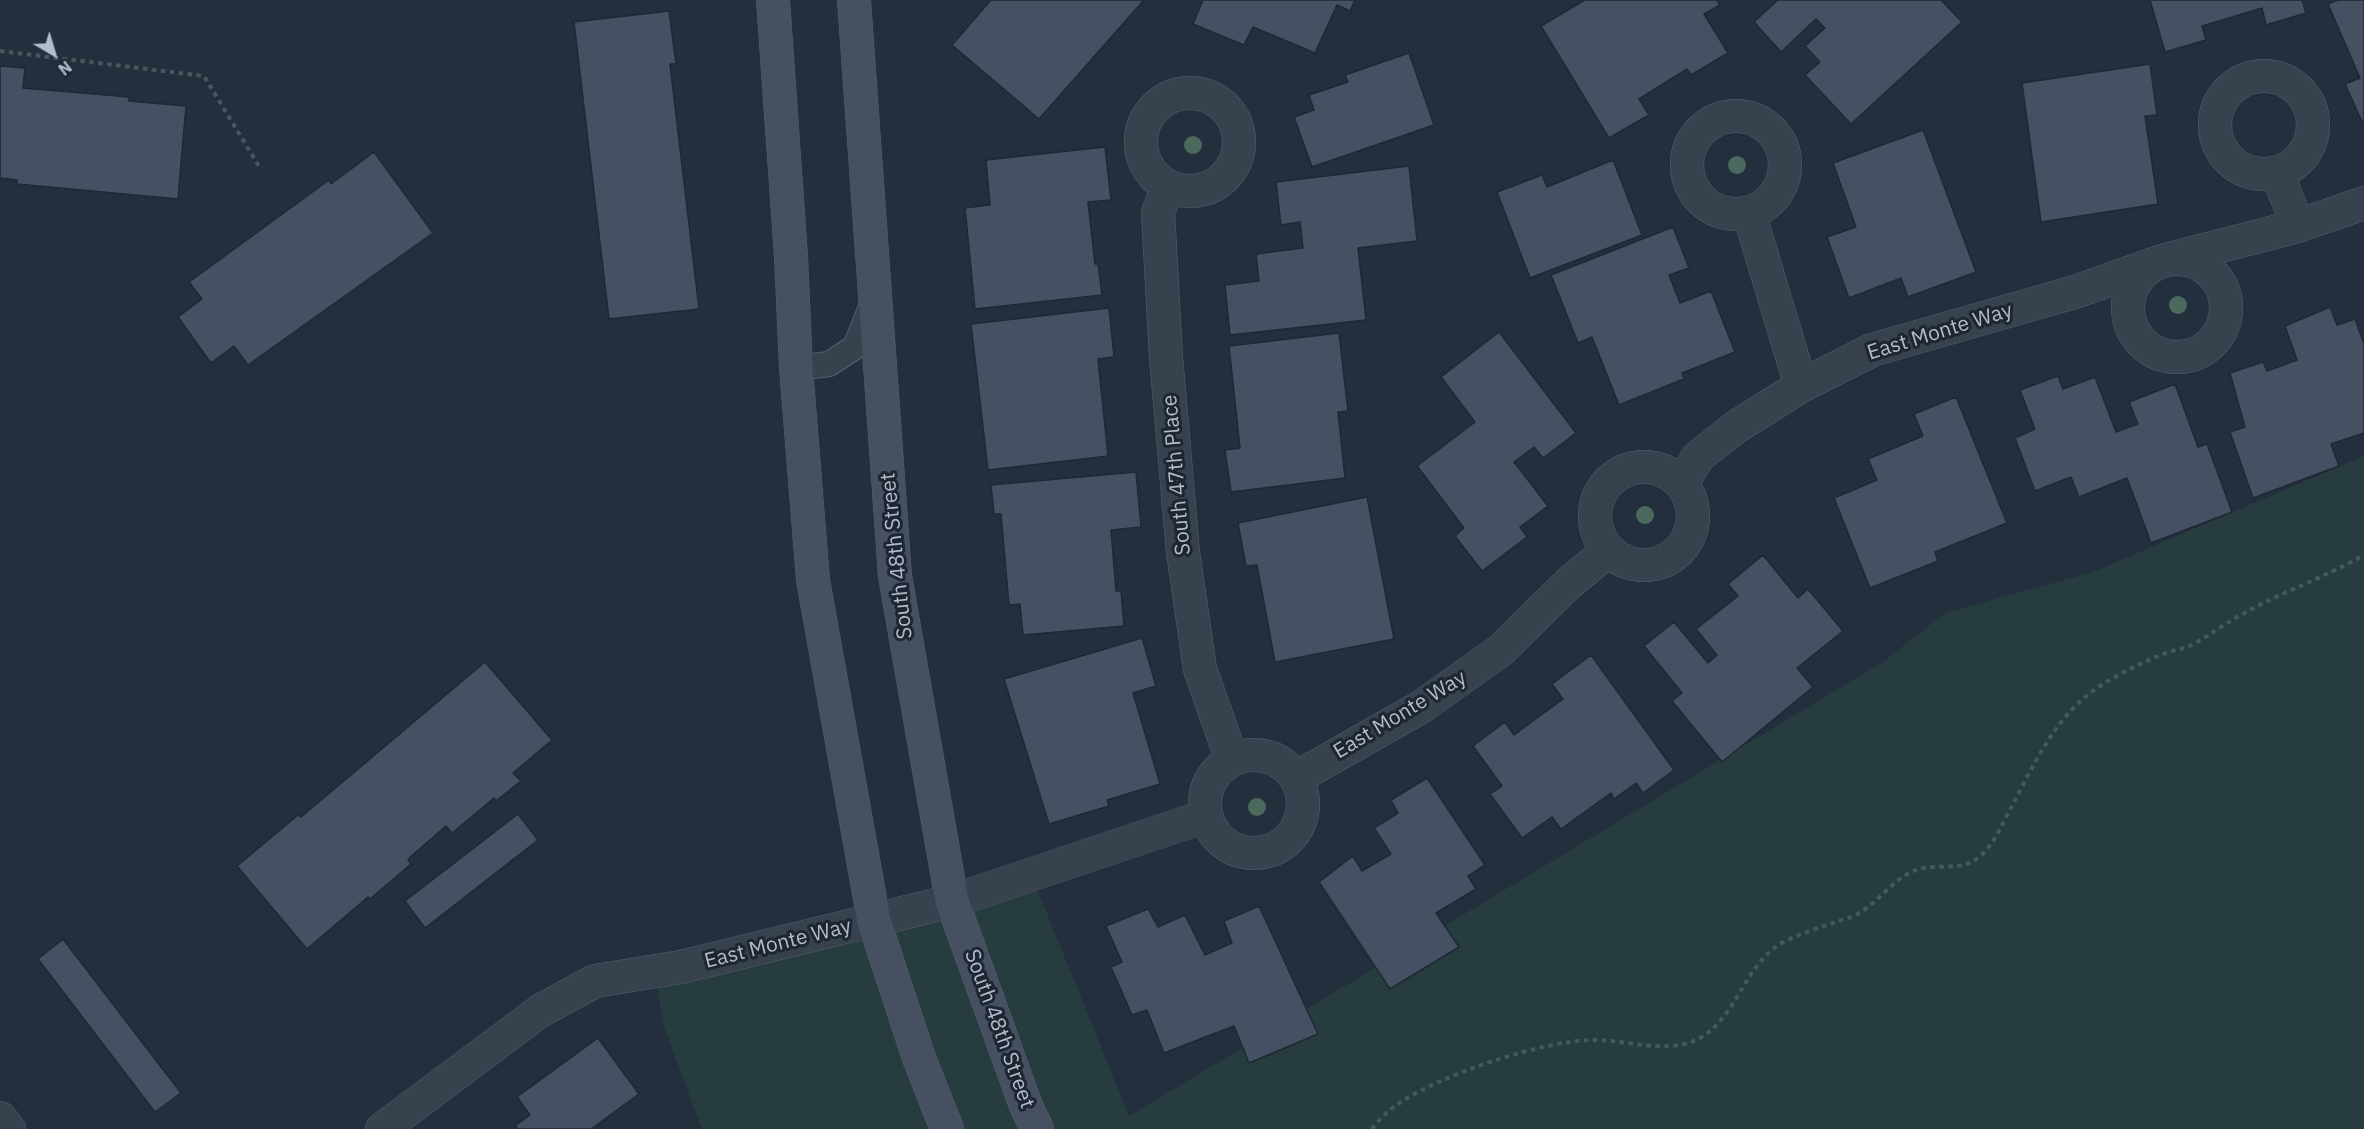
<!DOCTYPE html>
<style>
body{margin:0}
#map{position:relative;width:2364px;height:1129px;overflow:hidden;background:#242f3e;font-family:"IBM Plex Sans",sans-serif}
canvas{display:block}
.north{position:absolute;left:24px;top:24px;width:60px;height:60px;-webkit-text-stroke:4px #1d2633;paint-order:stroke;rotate:142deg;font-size:16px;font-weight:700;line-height:24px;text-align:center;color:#b4bcc9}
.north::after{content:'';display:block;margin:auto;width:21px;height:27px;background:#b4bcc9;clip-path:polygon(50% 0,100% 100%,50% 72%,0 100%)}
</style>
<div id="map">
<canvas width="2364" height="1129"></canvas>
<div class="north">N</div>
</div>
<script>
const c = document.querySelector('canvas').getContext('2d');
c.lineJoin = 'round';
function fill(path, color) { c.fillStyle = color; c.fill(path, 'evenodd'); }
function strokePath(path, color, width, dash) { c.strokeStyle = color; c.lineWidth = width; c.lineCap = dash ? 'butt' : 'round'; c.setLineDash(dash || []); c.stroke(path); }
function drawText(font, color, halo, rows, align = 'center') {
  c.font = font + ' "IBM Plex Sans",sans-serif'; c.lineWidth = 6; c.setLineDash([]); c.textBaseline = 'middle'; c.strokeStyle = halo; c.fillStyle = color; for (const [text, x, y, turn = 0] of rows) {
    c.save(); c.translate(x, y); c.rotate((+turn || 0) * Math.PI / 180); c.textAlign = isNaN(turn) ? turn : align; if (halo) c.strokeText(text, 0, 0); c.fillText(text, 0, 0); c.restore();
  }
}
fill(new Path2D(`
 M2364,456V1129H702L664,1027L655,972L1031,874L1129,1116L1883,662L1945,613L2093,572Z`), '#263c3f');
const building = new Path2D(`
 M991,0H1144L1039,119L952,45Z
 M1203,0H1355L1350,11L1337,5L1315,53L1253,27L1244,45L1193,24Z
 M1585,0H1717L1720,5L1704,14L1728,53L1691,75L1687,69L1639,99L1649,115L1609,138L1541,26Z
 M1778,0H1941L1962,22L1851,124L1805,75L1820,62L1805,46L1825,28L1816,19L1781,52L1754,22Z
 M2150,0H2302L2306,13L2266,25L2262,8L2202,26L2206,40L2165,52Z
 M2338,0H2364V126L2345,84L2360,78L2328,4Z
 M669,11L676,64H670L699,309L609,319L574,22Z
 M1409,53L1434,125L1312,167L1294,117L1314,110L1309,95L1348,82L1345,75Z
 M2150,64L2157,115L2145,116L2158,204L2041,222L2022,83Z
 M0,66L25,68L23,88L129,97V101L186,106L178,199L17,184V180L0,178Z
 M1923,130L1976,272L1908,297L1901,278L1849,298L1827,237L1856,227L1833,163Z
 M1105,147L1111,200L1088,202L1095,264H1098L1102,295L975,309L965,208L990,205L986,160Z
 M374,152L433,233L248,365L234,346L211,363L178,317L202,299L189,282L329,180L331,184Z
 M1613,160L1642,235L1530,278L1497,192L1542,175L1547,187Z
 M1409,166L1417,241L1358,248L1366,320L1230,335L1225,285L1259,281L1256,254L1303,248L1300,222L1281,225L1276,182Z
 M1673,227L1689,268L1669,275L1680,303L1711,291L1735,352L1682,373L1684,379L1619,405L1592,337L1578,343L1551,275Z
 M2330,307L2337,325L2355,319L2364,344V433L2331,444L2339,466L2253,498L2230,432L2245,427L2230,373L2263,362L2267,371L2297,360L2285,326Z
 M1109,308L1114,357L1098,359L1108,456L988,470L971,324Z
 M1499,332L1576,433L1543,458L1534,447L1514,462L1548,506L1520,527L1527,537L1482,571L1455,536L1464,528L1417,466L1475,422L1441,377Z
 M1339,333L1348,411L1338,412L1345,478L1231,492L1225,450L1240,448L1229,346Z
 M2058,376L2063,389L2095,377L2116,432L2138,424L2129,402L2175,384L2198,447L2207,444L2232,512L2151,543L2127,478L2079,497L2071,477L2035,491L2015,438L2035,429L2020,390Z
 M1956,397L2007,523L1935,552L1938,561L1870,588L1834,498L1877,480L1868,459L1923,436L1914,414Z
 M1136,472L1141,527L1111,530L1116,591H1121L1124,626L1023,635L1020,604L1009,605L1001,514H994L991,485Z
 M1367,497L1394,639L1275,662L1257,565L1246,566L1238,523Z
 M1763,555L1798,598L1808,589L1843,631L1797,668L1813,687L1722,762L1672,701L1682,693L1644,646L1674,622L1708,663L1717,655L1696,629L1738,596L1728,584Z
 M1142,638L1156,686L1133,693L1160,784L1107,800L1109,806L1049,824L1004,679Z
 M1591,655L1674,770L1643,793L1636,783L1614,799L1611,793L1561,829L1552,817L1522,838L1490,794L1502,786L1473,746L1505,722L1514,735L1563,699L1552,684Z
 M485,662L552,740L513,773L521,781L496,801L494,798L452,833L446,826L408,859L411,864L370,899L368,897L307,949L237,866L298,815L301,817Z
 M1427,778L1485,865L1468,876L1476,889L1436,913L1459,947L1390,989L1319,882L1353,856L1362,871L1391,854L1374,828L1398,813L1391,800Z
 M518,814L538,840L425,928L405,901Z
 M1259,906L1318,1034L1249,1063L1234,1026L1164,1053L1147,1010L1132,1015L1111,967L1122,962L1106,926L1148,909L1158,927L1185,915L1205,955L1232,943L1224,921Z
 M63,939L181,1093L155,1112L38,959Z
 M598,1038L639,1094L591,1129H518L515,1126L530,1115L517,1097Z`);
fill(building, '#455162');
strokePath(building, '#1f2835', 1.5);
const lane = new Path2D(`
 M796,368L829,364L855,347L873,302`);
const street = new Path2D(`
 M2215 125a49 49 0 1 1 98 0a49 49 0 1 1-98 0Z
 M1141 142a49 49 0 1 1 98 0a49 49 0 1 1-98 0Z
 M1687 165a49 49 0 1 1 98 0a49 49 0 1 1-98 0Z
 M2277,173L2298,226
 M1168,186L1158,212L1166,357L1183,552L1200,669L1232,760
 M1749,213L1801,386
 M2128 308a49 49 0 1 1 98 0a49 49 0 1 1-98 0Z
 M1595 516a49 49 0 1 1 98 0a49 49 0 1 1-98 0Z
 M1682,483L1698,457L1736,427L1801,386L1872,350L2075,292L2162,261L2298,226L2364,203
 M1205 804a49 49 0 1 1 98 0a49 49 0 1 1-98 0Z
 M1296,778L1421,707L1501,650L1569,583L1608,551
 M0,1118L9,1129
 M382,1129L540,1011L595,981L681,967L952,901L1206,816`);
const secondary = new Path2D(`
 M773,0L791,256L796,368L813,580L874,921L919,1058L947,1129
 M854,0L895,576L952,901L1026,1106L1037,1129`);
strokePath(lane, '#565f6c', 26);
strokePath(street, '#565f6c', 34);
strokePath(secondary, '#565f6c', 34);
strokePath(new Path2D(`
 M0,51L204,76L260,168
 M1372,1129C1379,1120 1388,1110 1398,1104C1440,1075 1541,1041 1592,1040C1626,1039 1667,1056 1700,1038C1735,1018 1744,969 1777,946C1793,936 1815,929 1833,923C1840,920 1849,919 1856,915C1879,903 1893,877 1919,869C1938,864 1962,871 1978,858C1993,847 2002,824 2011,808C2031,770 2051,726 2084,698C2105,680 2133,667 2158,656C2167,652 2177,650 2187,647C2205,639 2221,626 2239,616C2279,593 2324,578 2364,555`), '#44595c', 4, [4.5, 4.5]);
strokePath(lane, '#38414e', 24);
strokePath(street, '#38414e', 33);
strokePath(secondary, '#465061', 33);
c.fillStyle = '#4b6a5d';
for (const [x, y] of [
 [1193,145],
 [1737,165],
 [2178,305],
 [1645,515],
 [1257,807]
]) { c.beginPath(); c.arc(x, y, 9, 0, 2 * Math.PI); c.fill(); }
drawText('21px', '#b4bcc9', '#1d2633', [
 ["East Monte Way",1940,332,-17],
 ["South 47th Place",1177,475,-95],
 ["South 48th Street",897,556,-96],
 ["East Monte Way",1400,715,-31],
 ["East Monte Way",778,944,-14],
 ["South 48th Street",999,1029,70]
]);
</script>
